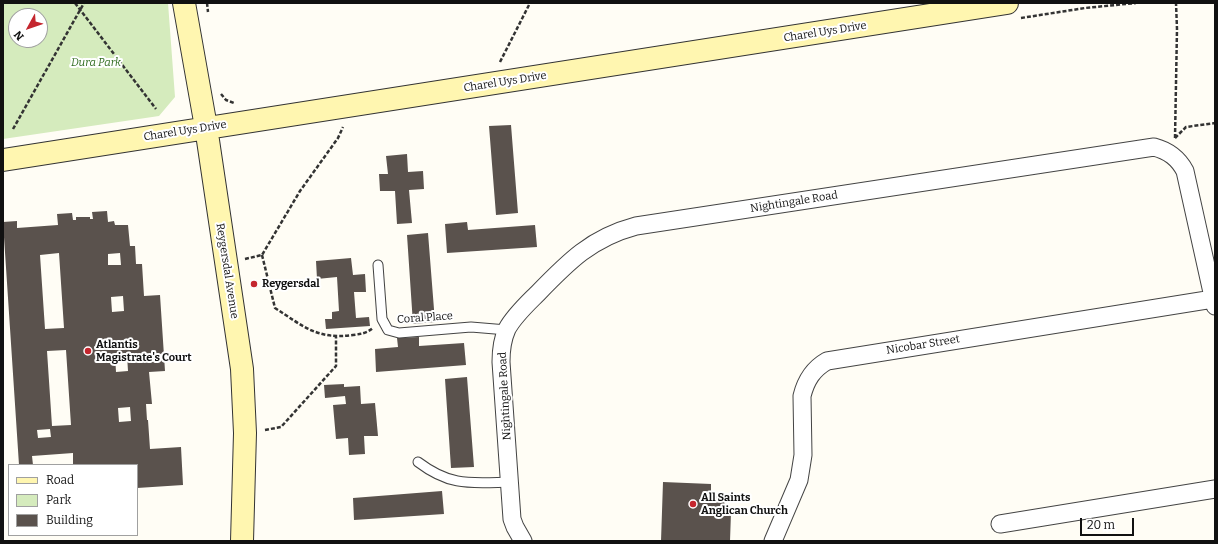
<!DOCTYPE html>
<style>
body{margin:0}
#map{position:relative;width:1218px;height:544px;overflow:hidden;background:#fffdf5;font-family:Bitter,serif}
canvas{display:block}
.frame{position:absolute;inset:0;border:4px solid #111;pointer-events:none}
.legend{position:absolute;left:8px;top:464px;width:130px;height:72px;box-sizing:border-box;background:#fff;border:1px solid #a0a0a0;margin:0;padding:5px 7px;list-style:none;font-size:12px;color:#111}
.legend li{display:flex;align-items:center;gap:8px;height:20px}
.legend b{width:20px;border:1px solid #a0a0a0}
.north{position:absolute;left:8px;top:8px;width:40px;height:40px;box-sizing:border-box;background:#fff;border:1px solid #a0a0a0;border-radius:50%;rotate:230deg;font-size:11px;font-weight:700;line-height:16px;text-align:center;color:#111}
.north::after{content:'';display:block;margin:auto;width:14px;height:18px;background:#c4262e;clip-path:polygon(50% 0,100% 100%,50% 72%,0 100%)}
.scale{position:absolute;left:1080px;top:518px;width:54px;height:18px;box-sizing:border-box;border:2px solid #111;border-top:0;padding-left:5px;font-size:12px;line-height:14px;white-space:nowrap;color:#111;-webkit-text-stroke:3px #fff;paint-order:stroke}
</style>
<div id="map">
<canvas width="1218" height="544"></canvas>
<div class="frame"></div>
<ul class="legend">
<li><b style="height:5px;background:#fff6b0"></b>Road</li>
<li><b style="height:11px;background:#d5ebbd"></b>Park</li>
<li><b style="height:11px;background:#5a524d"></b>Building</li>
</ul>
<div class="north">N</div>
<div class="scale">20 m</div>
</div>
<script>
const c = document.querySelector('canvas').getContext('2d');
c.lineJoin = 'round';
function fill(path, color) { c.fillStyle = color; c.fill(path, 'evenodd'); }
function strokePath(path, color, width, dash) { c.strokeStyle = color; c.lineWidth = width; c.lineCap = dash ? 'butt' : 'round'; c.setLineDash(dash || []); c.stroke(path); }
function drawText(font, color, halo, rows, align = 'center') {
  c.font = font + ' Bitter,serif'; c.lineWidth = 4; c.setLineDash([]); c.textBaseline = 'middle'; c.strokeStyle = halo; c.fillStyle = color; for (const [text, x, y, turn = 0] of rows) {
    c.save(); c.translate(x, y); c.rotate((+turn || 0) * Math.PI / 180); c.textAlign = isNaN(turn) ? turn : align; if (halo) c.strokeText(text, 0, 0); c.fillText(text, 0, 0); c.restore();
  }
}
fill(new Path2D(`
 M3,3H168L175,97L159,116L3,139ZM16,16H40V40H16Z`), '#d5ebbd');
fill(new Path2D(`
 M511,125L518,213L496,215L489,126Z
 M407,154L408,172L423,171L424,189L409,190L412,223L397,224L395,191H380L379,174H388L386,156Z
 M107,211L108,222L114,221L115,225H128L130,246H135L136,264H142L144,296L160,295L165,371L149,372L152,404H146L147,420H148L150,449L181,447L183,485L137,488V465H73V453L32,456L33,465H19L3,222L17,221V228L58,225L57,214L72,213L73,220H76V217H90V219H93L92,212ZM59,253L64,328L45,329L40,255ZM120,253L121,265H108V254ZM123,296L124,311L112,312L111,297ZM66,350L71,425L52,426L47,351ZM115,355H127L128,371L116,372ZM130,407L131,421L119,422L118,408ZM50,429L51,437L38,438L37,430Z
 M467,222L468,230L535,225L537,247L447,253L445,224Z
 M428,233L435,322L413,324L407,235Z
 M351,258L353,275L365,274L366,292H354L356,318L369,317L370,326L326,329L325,319H332V312L339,311L337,277L317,279L316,261Z
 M419,337V346L464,343L466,365L376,372L375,349L398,347L397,338Z
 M467,377L474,467L451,468L445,379Z
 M344,384V387L360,386L361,404L375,403L378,436H364L365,454L349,455L348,438L336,439L333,405L346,404L345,396L325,398L324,385Z
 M663,482L711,484V495L725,496L724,512H731L730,541H661Z
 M442,491L444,514L354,520L353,498Z`), '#5a524d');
const service = new Path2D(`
 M378,265L382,319L388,330L399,333L471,327L507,330
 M418,462C451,487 471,483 510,482`);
const minor = new Path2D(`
 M1000,524L1215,489
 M523,541L515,527L512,519L501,362C501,351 502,340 507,329C514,316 526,305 537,294C568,262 591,238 636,226L1154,147C1169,151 1178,158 1185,171L1215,306
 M773,541L799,480L803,455L802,396C806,380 813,369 827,361L1213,299`);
const secondary = new Path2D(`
 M184,3L206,127L242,369L245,433L242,541
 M3,160L1007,3`);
strokePath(service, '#444', 11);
strokePath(minor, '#444', 19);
strokePath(secondary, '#333', 24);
strokePath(new Path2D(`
 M75,3L156,109
 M207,3L208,12
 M1021,18L1085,8L1136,3
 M500,62L530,3
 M221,94L226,100L234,103
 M13,129L84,3
 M1175,138L1177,29L1176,3
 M1175,138L1186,127L1215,123
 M262,255L275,308C303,326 317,340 353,335C361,334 367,333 373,328
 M245,259L262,255L300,191L338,138L343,127
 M265,430L281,427L336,366V337`), '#333', 2.5, [4, 2]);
strokePath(service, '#fff', 9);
strokePath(minor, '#fff', 17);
strokePath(secondary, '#fff6b0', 22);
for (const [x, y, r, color] of [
 [254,284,4,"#c4262e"],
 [88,351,4,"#c4262e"],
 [693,504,4,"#c4262e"]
]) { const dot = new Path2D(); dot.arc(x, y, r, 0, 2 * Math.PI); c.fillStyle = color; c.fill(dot); strokePath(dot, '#fff', 1.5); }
drawText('11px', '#111', '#fff', [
 ["Charel Uys Drive",825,32,-9],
 ["Charel Uys Drive",505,82,-9],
 ["Charel Uys Drive",185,131,-9],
 ["Nightingale Road",794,202,-9],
 ["Reygersdal Avenue",227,271,81],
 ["Coral Place",425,318,-4],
 ["Nicobar Street",923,345,-9],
 ["Nightingale Road",505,396,-93]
]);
drawText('italic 11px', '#2f6b1f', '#fff', [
 ["Dura Park",96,63]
]);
drawText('bold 11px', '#111', '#fff', [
 ["Reygersdal",262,284],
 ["Atlantis",96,345],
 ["Magistrate's Court",96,358],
 ["All Saints",701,498],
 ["Anglican Church",701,511]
], 'left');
</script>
